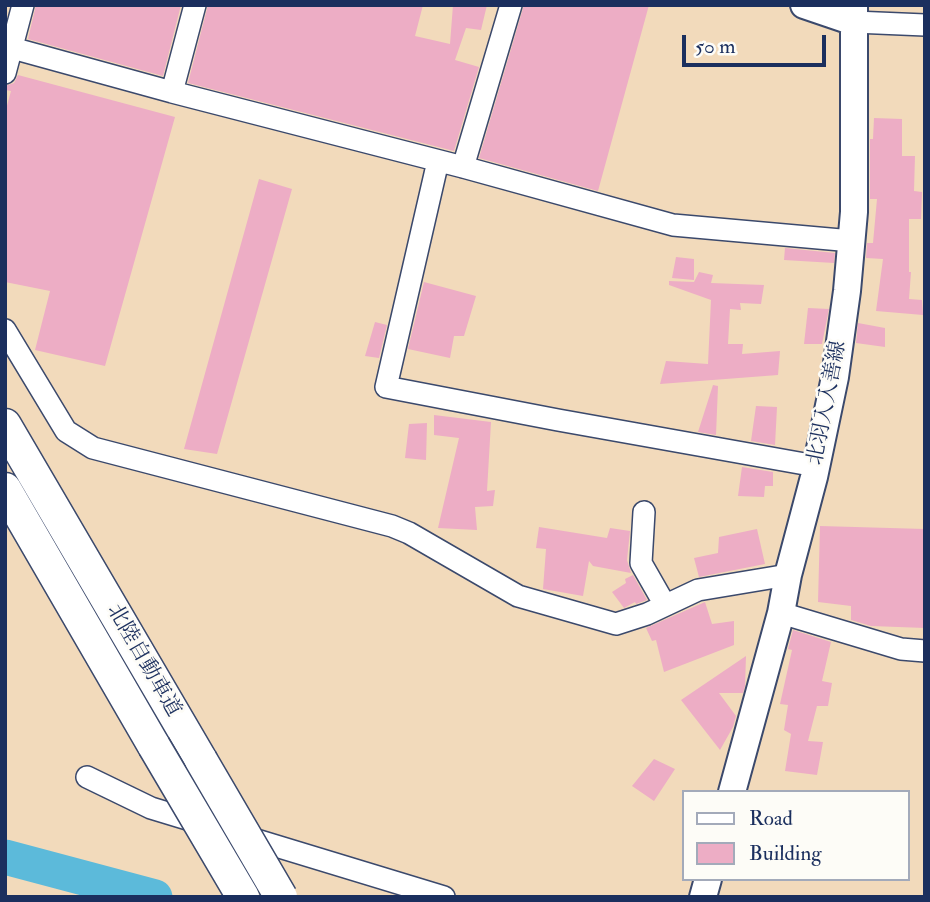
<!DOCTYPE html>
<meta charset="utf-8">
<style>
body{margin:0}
#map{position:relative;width:930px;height:902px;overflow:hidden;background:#f2dabb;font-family:"IM FELL Double Pica",serif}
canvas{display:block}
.frame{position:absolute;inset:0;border:7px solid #1b2f5e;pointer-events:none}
.legend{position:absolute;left:682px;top:790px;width:228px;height:91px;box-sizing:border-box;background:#fdfcf7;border:2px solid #a3aaba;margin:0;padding:9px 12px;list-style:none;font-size:21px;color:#1b2f5e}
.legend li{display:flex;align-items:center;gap:14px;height:35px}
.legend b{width:35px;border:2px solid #a3aaba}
.scale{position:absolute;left:682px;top:35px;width:144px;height:32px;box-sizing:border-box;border:4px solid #1b2f5e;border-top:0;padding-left:9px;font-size:21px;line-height:24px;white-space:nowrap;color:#1b2f5e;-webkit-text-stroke:5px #fdfcf7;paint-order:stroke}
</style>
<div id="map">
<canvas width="930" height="902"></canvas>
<div class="frame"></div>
<ul class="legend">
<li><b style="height:9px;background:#fff"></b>Road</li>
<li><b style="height:19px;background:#edadc5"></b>Building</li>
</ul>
<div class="scale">50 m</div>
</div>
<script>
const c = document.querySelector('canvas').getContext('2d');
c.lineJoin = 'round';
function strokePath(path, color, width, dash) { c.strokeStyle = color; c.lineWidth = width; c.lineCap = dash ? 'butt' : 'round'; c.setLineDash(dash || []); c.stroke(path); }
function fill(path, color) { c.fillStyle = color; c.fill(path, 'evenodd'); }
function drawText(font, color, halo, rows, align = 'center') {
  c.font = font + ' "IM FELL Double Pica","Noto Serif JP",serif'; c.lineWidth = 5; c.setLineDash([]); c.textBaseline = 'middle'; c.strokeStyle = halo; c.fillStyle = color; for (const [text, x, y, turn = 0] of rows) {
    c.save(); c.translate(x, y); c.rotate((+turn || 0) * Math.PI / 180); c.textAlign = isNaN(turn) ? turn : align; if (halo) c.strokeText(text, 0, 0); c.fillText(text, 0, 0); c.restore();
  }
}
strokePath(new Path2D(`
 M5,857L155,897`), '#5cbada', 35);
fill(new Path2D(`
 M36,5H181L163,76L28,39Z
 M208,5H423L415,36L450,44L453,5H487L481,30L466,28L455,60L479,67L454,151L188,83Z
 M524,5H649L598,191L479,158Z
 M18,75L175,117L105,366L35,350L50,291L5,282V113L11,91L5,90V86L14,83Z
 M874,118L902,119V156H915L914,191L922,192L921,219H909V272H911L909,299L922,300L923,315L876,311L883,259L866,258L867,243H873L877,199H870V139H873Z
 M259,179L292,189L217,454L184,449Z
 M785,248L835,253L834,263L784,260Z
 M676,257L694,259V280L672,278Z
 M699,272L713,275L711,283L764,285L761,304L740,303L741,310L730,309L728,344H743L742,354L780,351L778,375L660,384L666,361L708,364L711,300L669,285V281L694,282Z
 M424,282L476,296L464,336H454L450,358L408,349Z
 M808,308L829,309L822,344H804Z
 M375,322L387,325L379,358L365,356Z
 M858,323L885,328V347L856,343Z
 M713,385L718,386L716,435L698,432Z
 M756,406L777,407L775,445L751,441Z
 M434,415L491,422L487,491L495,490L493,506L475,507L477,530L438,528L459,438L434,435Z
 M427,423L426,460L405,458L409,424Z
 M742,467L773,472V486H765L764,497L738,496Z
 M820,526L925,529V628L871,626L851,620V606L818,602Z
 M539,527L607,538L610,528L630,531L627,560L631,573L593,566L589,561L583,596L543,589L546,549L536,548Z
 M757,529L765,564L699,577L694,558L718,553L719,537Z
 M633,575L647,600L636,604L635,602L624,608L612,592L626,583L625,579Z
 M705,602L712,624L734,621V645L664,672L656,640L652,641L646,628Z
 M793,630L831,642L822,681L832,683L828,706H817L808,741L823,742L817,775L785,771L791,734L784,730L788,705L780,704L792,650L788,649Z
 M746,656L745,686L743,693H719L736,716L733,727L720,750L681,700Z
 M654,759L675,769L654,801L632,786Z`), '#edadc5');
const minor = new Path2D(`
 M854,22L925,25
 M12,48L172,92L195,5
 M5,73L23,5
 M172,92L463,167L673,225L852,241
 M438,161L386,387L558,420L816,466
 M463,167L511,5
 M5,330L66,431L93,448L392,526L409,533L518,596L616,624L647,614L698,590L788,575
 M644,512L641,563L665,605
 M781,613L901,649L925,651
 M87,777L151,808L444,897`);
const major = new Path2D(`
 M804,5L854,22
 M732,792L781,613L788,575L814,477L835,377L847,291L854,212V5
 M703,897L708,879`);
const highway = new Path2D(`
 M5,425L201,760
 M5,489L154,746`);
strokePath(minor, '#3b496c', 24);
strokePath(major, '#3b496c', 30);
strokePath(highway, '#3b496c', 35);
strokePath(minor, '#fff', 21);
strokePath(major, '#fff', 26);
strokePath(highway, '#fff', 32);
const highwayBridge = new Path2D(`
 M154,746L243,897
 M201,760L281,897`);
strokePath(highwayBridge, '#3b496c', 35, []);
strokePath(highwayBridge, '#fff', 32);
drawText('21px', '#1b2f5e', '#fdfcf7', [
 ["北羽入入善線",828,403,-79],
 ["北陸自動車道",143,661,60]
]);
</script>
